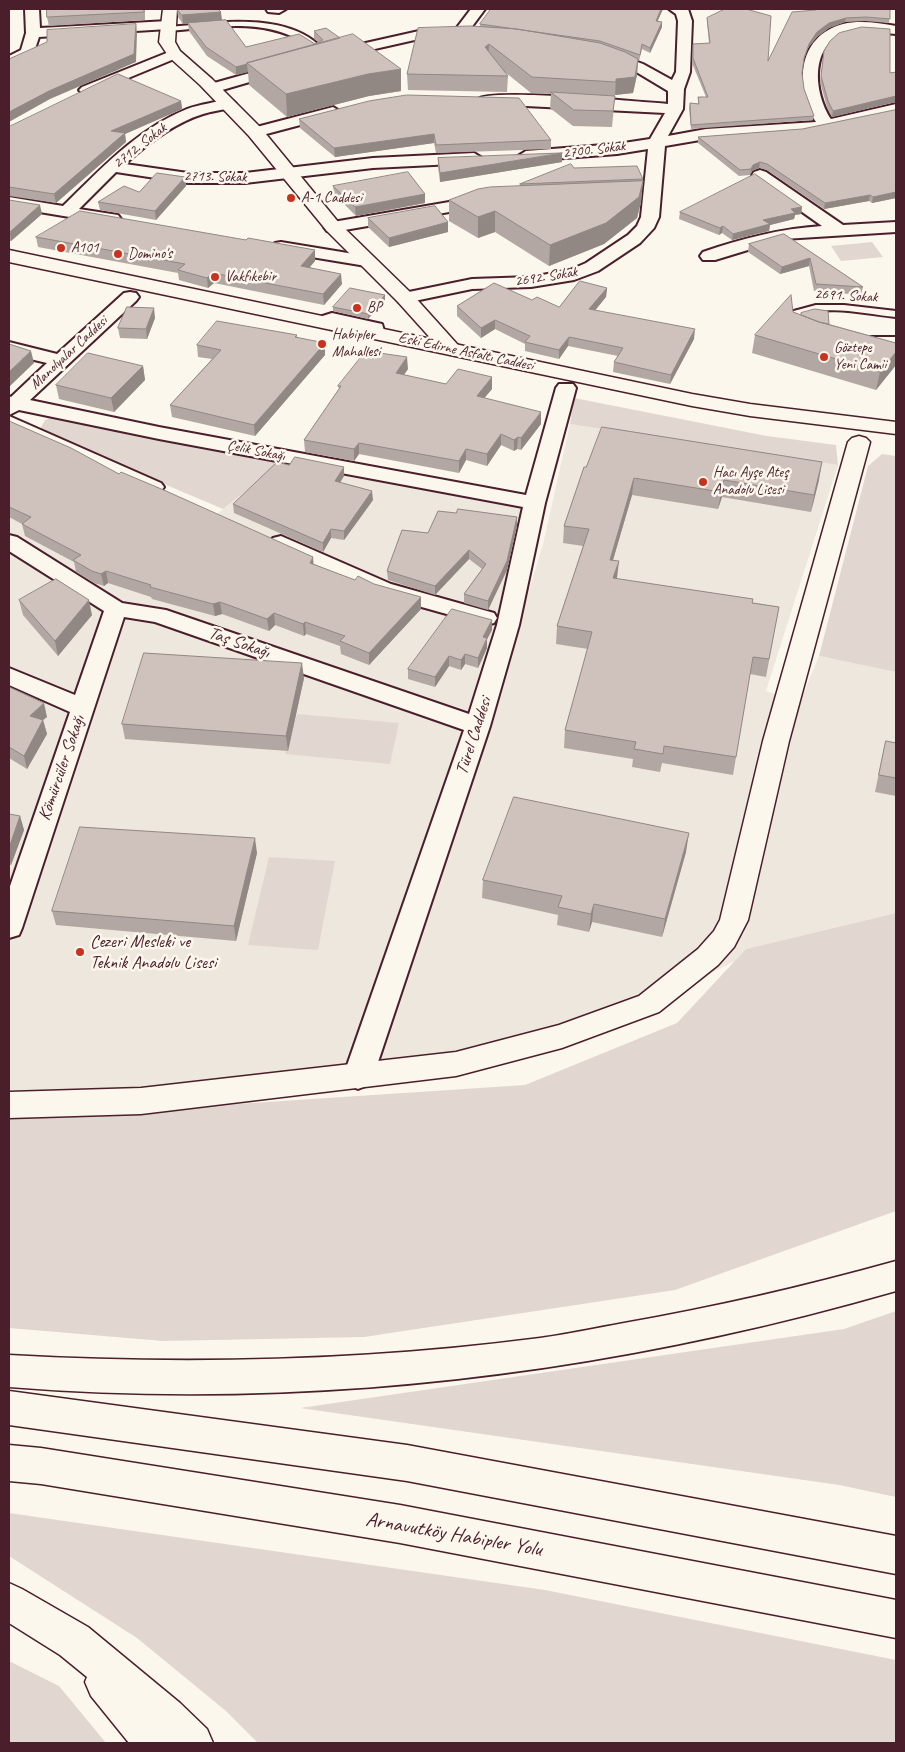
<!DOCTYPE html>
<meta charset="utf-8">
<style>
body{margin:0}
#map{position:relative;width:905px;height:1752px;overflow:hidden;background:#fbf7ec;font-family:Caveat,sans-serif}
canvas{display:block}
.frame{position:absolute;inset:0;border:10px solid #4a1f2b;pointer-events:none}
</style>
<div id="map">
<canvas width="905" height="1752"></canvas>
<div class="frame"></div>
</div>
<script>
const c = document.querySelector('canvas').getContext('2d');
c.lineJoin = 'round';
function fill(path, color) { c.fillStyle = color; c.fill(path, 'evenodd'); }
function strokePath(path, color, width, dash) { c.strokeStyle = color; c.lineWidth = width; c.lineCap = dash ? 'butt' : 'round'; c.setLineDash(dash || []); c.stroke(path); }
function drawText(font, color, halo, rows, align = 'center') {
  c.font = font + ' Caveat,sans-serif'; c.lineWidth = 5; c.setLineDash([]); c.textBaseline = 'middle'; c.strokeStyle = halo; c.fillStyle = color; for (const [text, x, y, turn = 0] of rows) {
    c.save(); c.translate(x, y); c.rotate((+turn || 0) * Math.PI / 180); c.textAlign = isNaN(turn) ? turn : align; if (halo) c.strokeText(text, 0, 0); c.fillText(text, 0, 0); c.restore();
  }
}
fill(new Path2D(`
 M9,419L217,514L285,461L530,505L514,640L543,544L570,424L838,465L766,691L800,702L819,656L896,672V913L746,949L735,961L649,1004L562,1036L141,1101L9,1105Z`), '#eee7de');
fill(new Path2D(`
 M872,242L883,257L841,261L831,246Z
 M574,398L767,436L836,445L838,465L570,424Z
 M50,418L285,461L223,509L39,431L45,420Z
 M882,454L896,456V672L819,656L868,466Z
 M297,714L399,723L390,764L285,754Z
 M269,857L335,861L318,950L248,945Z
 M896,913V1211L675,1290L364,1337L163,1341L9,1328V1119L525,1085L677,1023L746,949Z
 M896,1311V1497L839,1485L300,1408L844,1329Z
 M9,1513L545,1590L896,1660V1743H258L226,1711L137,1638L9,1556Z
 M9,1661L59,1686L106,1743H9Z`), '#e2d7d0');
const service = new Path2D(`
 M227,22C259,21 297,23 322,48L315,50C270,16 221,27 168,31L164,29L168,27Z
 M816,305H844L896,311V317C864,314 829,304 798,316L797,321L800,327L792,329L787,321L790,312Z
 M332,313L382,324L385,334L377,336L374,328L332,319L315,323L310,320Z
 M870,337H896V343L867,342L865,340Z`);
const minor = new Path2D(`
 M25,9H39L40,28L168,21L175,25L168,29L39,37L33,55L9,66V56L21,50L26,33Z
 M266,9H286L279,13L268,12Z
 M471,9H485L465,36L419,39L335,58L328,54L330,51L419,31L455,30Z
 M669,9H688L692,21L690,72L684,89L683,109L668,136L706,129L816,122C795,87 796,37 843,24C860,20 879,23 896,26V34C881,33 865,29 850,32C809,41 813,92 831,119L896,104V114L826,130L787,135L706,139L665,146L659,217L654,228L640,243L598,271L574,280L531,287L472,289L405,303L399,302L396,298L399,294L472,279L531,277L570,270L586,263L628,235L637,226L641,217L648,149L617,154L526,161L518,156L526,151L617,144L650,139L665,113L486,104L478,99C486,88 644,102 668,104V91L633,70L598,57L596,54L603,50L608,51L643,64L672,80L676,72L678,21L676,14Z
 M174,50L181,54L179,57L92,93H82L79,90L82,87Z
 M282,64L289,68L287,71L212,93L204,88L207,85Z
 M228,99L233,101L236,104L233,107C223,110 213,111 203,114C174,123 148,143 125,164L188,173H245L373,158L474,153L482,158L474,163L373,168L245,183H188L116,172L79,209L118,215L121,219L118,223L112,224L9,207V197L63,206C100,170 137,129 187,109C200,104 214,103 228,99Z
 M333,107L341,112L338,115L255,137L247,132L249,129Z
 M760,170L766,172L843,225L896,222V232L784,239L715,260H703L700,256L703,252C743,238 779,229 822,226L754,178L752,175L754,172Z
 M484,196L490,197L492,201L490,205L333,232L327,231L324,227L327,223L333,222Z
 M281,242L366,256L372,257L375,261L372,265L366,266L275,251L272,247L275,243Z
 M130,292L136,293L139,297L136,301L30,400L159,427L526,495L556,388L559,384H573L576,388L545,503L519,625L490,726L373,1077L368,1085L358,1089L348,1085L343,1077L464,730L155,622L124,617L22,928L19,935L9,938V889L70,712L9,685V668L75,695L104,611L9,551V535L17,537L122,603L166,610L469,714L497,625L523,507L159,439L19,410L9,415V396L11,397L47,363L9,354V342L57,354L124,293Z
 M9,416L161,483L164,487L161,491L154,493L147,491L9,429Z
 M281,536L391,584L494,613L497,618L494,623L486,625L375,594L273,548L270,543L273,538Z`);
const tertiary = new Path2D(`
 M859,436L866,438L870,442L789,741L748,920L734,947L718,965L659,1012L562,1048L456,1076L141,1114L9,1118V1092L141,1088L456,1052L559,1025L639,996L698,949L714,931L720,920L763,741L848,442L852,438Z`);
const secondary = new Path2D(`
 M163,9H177L175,42L180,51L212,79L261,128L339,223L412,294L457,344L460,348L457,352H443L398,302L327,231L249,136L200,85L169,57L159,42Z`);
const primary = new Path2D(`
 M9,250L692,394L750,404L896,422V434L750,416L692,406L9,262Z`);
const trunk = new Path2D(`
 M9,1391L407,1445L896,1536V1574L407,1481L9,1425Z
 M9,1445L41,1448L400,1505L896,1600V1638L400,1543L41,1484L9,1481Z`);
const motorway = new Path2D(`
 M896,1261V1291C608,1374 309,1411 9,1387V1355C186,1365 363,1361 540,1338C568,1334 596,1328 624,1323C716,1307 806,1286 896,1261Z
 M9,1583L22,1589L88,1627L180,1703L207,1729L213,1743H129L91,1696L85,1682L87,1677L60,1655L9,1623Z`);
strokePath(service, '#4a1f2b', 4);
strokePath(minor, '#4a1f2b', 4);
strokePath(tertiary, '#4a1f2b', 3);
strokePath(secondary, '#4a1f2b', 3);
strokePath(primary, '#4a1f2b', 3);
strokePath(trunk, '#4a1f2b', 3);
strokePath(motorway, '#4a1f2b', 3);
fill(service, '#fbf7ec');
fill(minor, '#fbf7ec');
fill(tertiary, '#fbf7ec');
fill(secondary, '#fbf7ec');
fill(primary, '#fbf7ec');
fill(trunk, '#fbf7ec');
fill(motorway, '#fbf7ec');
fill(new Path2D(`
 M145,9V20L49,26L47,17Z
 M177,9H226L219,10L222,20L246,47L315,44L318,42L314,39V31L401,91L369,96L287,117L249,85L248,72L236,75L207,56L189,31L188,23L183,24L178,17Z
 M663,9L657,22H662V27L650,53L642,49L639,61L638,60L637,75L633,93L615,95L612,127L573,126L550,108L551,94L531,93L505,72L508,76L507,92L408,90L407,74L480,27V24Z
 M813,9H890L889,23L865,21L845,22L829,28L817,37L808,48L803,61L802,73L804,89L814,116L813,120L691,129L689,108L690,103L698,104V97H706L692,63L693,44L709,43L707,22V18L768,61L814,10Z
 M824,51L890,73L896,72V103V102L832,117L827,107L820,82Z
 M181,101L182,109L125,134L126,142L56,203L9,196V127Z
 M896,110V198L872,203L869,201L824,209L767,170L759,168L752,171L750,175L739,176L698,143V137L802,129Z
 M299,119L551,140V149L436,153L434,143L335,157L300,128Z
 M438,158L562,162L440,182L438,167Z
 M574,168L643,179L641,202L637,218L604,244L549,266L495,232L478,238L449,221V200L520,186V184Z
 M185,177L186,186L156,220L100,210L98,202L139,192Z
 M333,186L425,194V203L356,216L334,194Z
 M9,200L42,214L11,241H9Z
 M802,207L801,214L795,215L794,219L770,225L769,231L732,240L722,233L719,235L679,219L680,212Z
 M368,218L448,232L389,247L368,227Z
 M784,234L863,287L861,295L814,291L809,266L780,274L748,252L749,244Z
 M36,237L315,250V261L310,267L342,284L324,305L214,283L208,288L179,280L178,273L38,247Z
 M607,288L606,297L595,310L694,339L670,384L613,372L614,362L618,356L568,346L559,359L525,351V344L495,329L481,338L457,316V306L532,300L559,307Z
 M385,300L368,319L333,311V307Z
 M793,312L801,315V313L829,324L896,343V365L876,390L752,353L755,335Z
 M155,318L147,339L120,338L118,328Z
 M297,335V338L325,355L255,436L172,417L170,405L212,359L198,357L197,345Z
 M143,366L145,380L114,412L59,399L56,385Z
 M408,369L404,375L446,384L492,389L484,398L541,424L521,450L517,449L514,451L501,445L487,466L466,460L459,473L359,454L354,461L305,452L304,440L339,389L338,386Z
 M9,421L119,474L314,564L421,609L369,665L341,654L340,646L306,634L304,636L275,625L269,631L222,614L215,616L152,599L151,597L108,583L104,586L94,583L76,572L74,562L25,536L22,524L9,517Z
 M289,465L344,467V476L340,483L373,500L344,540L331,538L323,552L234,513L233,504Z
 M584,467L819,480L811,512L722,497L718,509L632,495L613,560L617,579L779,607L766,677L750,674L733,775L662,763L660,772L632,767L633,759L564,748L565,730L588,649L556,644L557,626L583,546L563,543L564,526Z
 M456,513L517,517V526L507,570L488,610L464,603V594L482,569L469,559L435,595L388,580L387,571L428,533Z
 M19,600L92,615L58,656L23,615Z
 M492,620V630L487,638V648L478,668L465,664L461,670L449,666L435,687L408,679V669Z
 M304,678L288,751L125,739L122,724Z
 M9,687L47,717L43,720L47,734L27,769L9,758Z
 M886,741L896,743V796L875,792L882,758Z
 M9,814L20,816L24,830L11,865H9Z
 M686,852L662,937L592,922L589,932L557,925L558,915L482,898L483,880Z
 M257,853L236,941L56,925L52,911Z`), '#b2a7a2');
fill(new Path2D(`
 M661,9H663L655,27L656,21Z
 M221,12L222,21L183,24L182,15Z
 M846,18L845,22L829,28L817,37L808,48L803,62L804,58L809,44L817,32L829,23Z
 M662,22V27L650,53V48Z
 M136,24L137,33L136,62L50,99L9,122V112Z
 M489,44L488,60L485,47Z
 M638,59L637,75L633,93L615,95L616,79Z
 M247,64L248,72L236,75V67Z
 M401,69V91L369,96L287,117L286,94L368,74Z
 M896,96V102L832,117L833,111Z
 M181,101L182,109L125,134L126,142L56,203L54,194L111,131Z
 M434,134V143L335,157L334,148Z
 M562,153V162L440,182V173Z
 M760,162L759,168L752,171L750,175L751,169L753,165Z
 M185,177L186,186L156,220L155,211Z
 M643,181L641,202L637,218L604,244L549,266L550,245Z
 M896,192V198L872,203L873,197Z
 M425,194V203L356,216L355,207Z
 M870,195L869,201L824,209L825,203Z
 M40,205L42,214L11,241L10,232Z
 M802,207L801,214L795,215L794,219L770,225L769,231L732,240L733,234L763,220L791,209Z
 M495,211V232L478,238V217Z
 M448,222V232L389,247V238Z
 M723,226L722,233L719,235L720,228Z
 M315,250V261L302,276L301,266Z
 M810,258L809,266L780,274L782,267Z
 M213,273L214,283L208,288L207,278Z
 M341,274L342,284L324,305L323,294Z
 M607,288L606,297L589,318V309Z
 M385,295V300L368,319V314Z
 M154,308L155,318L147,339L146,329Z
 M495,320V329L481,338V328Z
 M695,329L694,339L670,384L671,375Z
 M569,337L568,346L559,359V350Z
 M325,343V355L255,436L254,425Z
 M31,351L34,363L10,386L9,381V372Z
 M896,352V365L876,390L880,372Z
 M407,357L408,369L396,385V373Z
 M143,366L145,380L114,412L111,398Z
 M492,377V389L476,408L477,396Z
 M541,412V424L521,450V438Z
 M501,434V445L487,466V454Z
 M518,437L517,449L514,451V440Z
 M359,443V454L354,461V449Z
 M466,449V460L459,473V461Z
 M822,462L819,480L811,512L814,495Z
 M344,467V476L335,490V481Z
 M634,478L632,495L608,577L610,560Z
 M724,480L722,497L718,509L721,492Z
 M372,491L373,500L344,540V531Z
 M517,517V526L507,570L488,610V601Z
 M331,529V538L323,552V543Z
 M469,550V559L435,595V586Z
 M313,557L314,569L310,563Z
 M619,561L617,578H613Z
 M106,571L108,583L104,586L101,574Z
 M421,597V609L369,665V653Z
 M89,600L92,615L58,656L55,641Z
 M220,602L222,614L215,616L213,604Z
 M274,613L275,625L269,631L267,619Z
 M492,620V630L483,647V637Z
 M305,622L306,634L304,636L303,624Z
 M487,638V648L478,668V658Z
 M465,654V664L461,670V660Z
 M449,656V666L435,687V677Z
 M302,663L304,678L288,751L286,736Z
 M44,703L47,717L43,720L47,734L27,769L24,756L30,716Z
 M20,816L24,830L11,865L9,857V848Z
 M689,833L686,852L662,937L665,919Z
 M255,838L257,853L236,941L234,926Z
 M594,904L592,922L589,932L591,914Z`), '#918884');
const building = new Path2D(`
 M47,9H144V12L47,17Z
 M177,9H218L221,12L182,15Z
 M491,9H661L656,21L662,22L650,48L642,44L640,55L600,41L480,24Z
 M725,9H746L771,16L768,61L792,12L816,10L815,9H890V19L866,17L846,18L829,23L817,32L809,44L804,58L802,73L804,89L814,116L691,125L690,103L699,104L698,97H708L693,58V44L710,43L707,18Z
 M226,20L246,47L299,34L315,44L323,40L314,31L326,28L340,38L247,63V64L236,67L206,47L188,23Z
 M136,24L134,54L49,91L9,112V59L47,42V30Z
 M471,26L517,29L600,43L625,52L638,59L635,77L616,79V82L532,77L489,44L485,47L508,76L407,74L418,28Z
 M862,27L890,29V73L896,72V96L833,111L828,101L821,76L824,51L830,41L839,33Z
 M353,34L401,69L368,74L286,94L247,63Z
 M118,74L181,101L111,131L125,133L54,194L9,187V127Z
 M551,92L615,96L613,111L574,110Z
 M407,95L519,98L551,140L436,145L434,134L334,148L299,119L369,101Z
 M896,110V192L873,197L870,195L825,203L767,164L760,162L753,165L751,169L740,170L698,137L802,129Z
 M562,153L440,173L438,158Z
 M571,164L574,168L637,166L643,179L520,184Z
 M408,172L425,194L355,207L333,186Z
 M157,173L185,177L155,211L98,202L124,186L139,192Z
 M755,174L802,207L791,209L795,213L763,220L770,224L733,234L723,226L720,228L680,212Z
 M643,181L639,197L606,223L550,245L495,211L478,217L449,200L478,189L490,187Z
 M9,200L40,205L10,232H9Z
 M435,206L448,222L389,238L368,218Z
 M80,211L246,240L248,238L315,250L301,266L341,274L323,294L213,273L207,278L178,270L185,264L36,237Z
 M784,234L863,287L816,284L810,258L782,267L749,244Z
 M580,281L607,288L589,309L695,329L671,375L614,362L623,348L569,337L559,350L525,342L530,336L495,320L481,328L457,306L494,283L532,300L537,297L559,307Z
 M350,288L385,295L368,314L333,307Z
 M791,295L793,312L819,322L896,343V352L880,372L755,335Z
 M127,307L154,308L146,329L118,328Z
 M815,309L828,311L829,324L819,322L801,315V313Z
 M217,321L297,335L295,337L325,343L254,425L170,405L221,350L197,345Z
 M9,344L31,351L9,372Z
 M366,351L407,357L396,373L446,384L458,369L492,377L477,396L541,412L521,438L518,437L514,440L501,434L487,454L466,449L459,461L359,443L354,449L304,440L341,386H338Z
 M88,353L143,366L111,398L56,385Z
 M9,421L71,448L119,474L121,472L166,491L313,557L310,563L355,580L358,576L374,584L421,597L369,653L340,641L345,636L305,622L303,624L274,613L267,619L220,602L213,604L150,587L151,585L106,571L101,574L92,571L73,560L81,555L22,524L31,517L9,507Z
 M602,427L822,462L814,495L724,480L721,492L634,478L610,560L619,561L613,578L753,599L752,603L779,607L769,659L753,657L736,757L664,746L663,754L634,749L636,742L565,730L592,632L557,626L589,529L564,526L584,467H586Z
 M295,457L344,467L335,481L372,491L344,531L331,529L323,543L233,504L277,462L289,465Z
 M458,509L517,517L507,561L488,601L464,594L486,564L469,550L435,586L387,571L402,530L428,533L438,511L456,513Z
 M56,579L89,600L55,641L19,600Z
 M452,609L492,620L483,637L487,638L478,658L465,654L461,660L449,656L435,677L408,669Z
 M144,653L302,663L286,736L122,724Z
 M9,687L44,703L30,716L43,720L24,756L9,747Z
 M886,741L896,743V778L879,775Z
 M514,797L689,833L665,919L594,904L591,914L558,907L562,896L483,880Z
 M9,814L20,816L9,848Z
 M80,827L255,838L234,926L52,911Z`);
fill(building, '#cfc2bc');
strokePath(building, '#918884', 1);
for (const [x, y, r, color] of [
 [291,198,5,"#c8321e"],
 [61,248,5,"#c8321e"],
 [118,254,5,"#c8321e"],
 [215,277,5,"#c8321e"],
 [357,308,5,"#c8321e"],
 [322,344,5,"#c8321e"],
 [824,357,5,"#c8321e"],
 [703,482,5,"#c8321e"],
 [80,952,5,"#c8321e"]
]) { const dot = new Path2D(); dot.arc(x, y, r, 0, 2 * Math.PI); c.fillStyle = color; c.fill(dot); strokePath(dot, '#fbf7ec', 2); }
drawText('15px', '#4a1f2b', '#fbf7ec', [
 ["2712. Sokak",140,146,-38],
 ["2700. Sokak",594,150,-7],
 ["2713. Sokak",215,177,1],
 ["2692. Sokak",546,277,-9],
 ["2691. Sokak",846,296,3],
 ["Eski Edirne Asfaltı Caddesi",466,352,12],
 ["Manolyalar Caddesi",69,353,-43],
 ["Çelik Sokağı",256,451,11]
]);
drawText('15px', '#4a1f2b', '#fbf7ec', [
 ["A-1 Caddesi",301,198],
 ["A101",71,248],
 ["Domino's",128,254],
 ["Vakfıkebir",225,277],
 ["BP",367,308],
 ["Habipler",332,335],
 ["Mahallesi",332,352],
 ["Göztepe",834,348],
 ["Yeni Camii",834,365],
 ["Hacı Ayşe Ateş",713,473],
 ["Anadolu Lisesi",713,490]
], 'left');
drawText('18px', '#4a1f2b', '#fbf7ec', [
 ["Taş Sokağı",239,643,19],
 ["Türel Caddesi",474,736,-72],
 ["Kömürcüler Sokağı",62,768,-71]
]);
drawText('18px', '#4a1f2b', '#fbf7ec', [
 ["Cezeri Mesleki ve",90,942],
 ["Teknik Anadolu Lisesi",90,963]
], 'left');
drawText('21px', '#4a1f2b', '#fbf7ec', [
 ["Arnavutköy Habipler Yolu",454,1535,10]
]);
</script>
